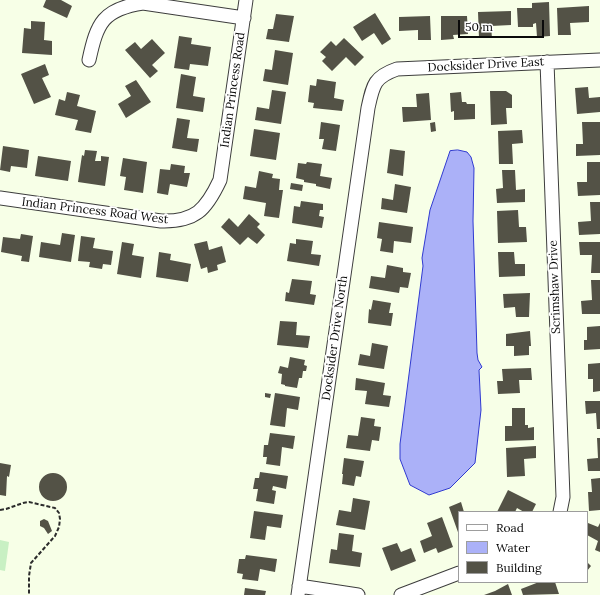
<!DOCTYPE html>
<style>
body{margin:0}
#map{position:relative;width:600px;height:595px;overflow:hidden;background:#f7ffe7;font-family:Lora,serif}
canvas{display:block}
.legend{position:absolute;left:458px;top:511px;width:130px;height:72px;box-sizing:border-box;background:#fff;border:1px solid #9d9d9d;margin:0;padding:5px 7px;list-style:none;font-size:12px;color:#0a0a0a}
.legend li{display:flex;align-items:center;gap:8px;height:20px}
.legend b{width:20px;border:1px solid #9d9d9d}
.scale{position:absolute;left:458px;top:20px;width:86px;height:18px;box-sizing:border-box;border:2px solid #0a0a0a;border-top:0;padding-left:5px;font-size:12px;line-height:14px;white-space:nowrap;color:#0a0a0a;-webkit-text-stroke:3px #fff;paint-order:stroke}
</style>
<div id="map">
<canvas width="600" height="595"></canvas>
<ul class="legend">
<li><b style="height:5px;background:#fff"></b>Road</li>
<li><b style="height:11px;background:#abb1f8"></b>Water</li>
<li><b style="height:11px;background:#535246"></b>Building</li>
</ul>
<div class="scale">50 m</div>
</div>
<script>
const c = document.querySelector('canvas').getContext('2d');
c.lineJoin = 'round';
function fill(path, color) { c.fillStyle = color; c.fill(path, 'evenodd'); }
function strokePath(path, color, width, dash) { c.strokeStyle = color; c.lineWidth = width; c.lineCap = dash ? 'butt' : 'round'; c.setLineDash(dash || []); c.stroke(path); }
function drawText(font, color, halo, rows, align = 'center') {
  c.font = font + ' Lora,serif'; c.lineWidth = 4; c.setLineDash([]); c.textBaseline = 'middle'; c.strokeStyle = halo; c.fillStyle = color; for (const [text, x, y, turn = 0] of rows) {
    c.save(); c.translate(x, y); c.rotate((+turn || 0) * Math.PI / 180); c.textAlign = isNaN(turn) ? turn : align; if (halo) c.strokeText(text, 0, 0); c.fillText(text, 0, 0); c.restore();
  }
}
fill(new Path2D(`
 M0,540L9,542L5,571L0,570Z`), '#c8f0c3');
const water = new Path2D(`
 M458,150L467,152L471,157L474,168L473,221L477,353L478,360L482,367L479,370L481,410L475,463L450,488L429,495L410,485L400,459V444L423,266L422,258L430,210L450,151Z`);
fill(water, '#abb1f8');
strokePath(water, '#303ad0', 1);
fill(new Path2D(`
 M46,0H61L72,6L67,18L43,7Z
 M549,2L550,36L537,37L536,23L533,24V27H518L517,8H532V3Z
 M589,6V22L570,23L571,35H558L557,8Z
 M511,11V25L491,26L492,38H479L478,12Z
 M375,13L391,39L382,45L374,33L362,41L353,27Z
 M276,14L294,16L289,42L266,39L268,29H273Z
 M430,16L431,40H418V30L399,31V17Z
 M441,16H467L468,34L453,35L454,39L441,40Z
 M31,21L45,22L44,40L52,41V55L22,53L24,28L31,29Z
 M179,36L192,38L191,44L211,47L208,66L190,64L189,70L174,68Z
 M344,38L364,57L355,66L346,57L332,71L322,61L326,57L320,52L331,41L336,46Z
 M152,39L165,53L152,65L158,71L150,78L125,50L135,42L141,49Z
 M275,50L293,53L288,85L263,81L265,69L272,70Z
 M45,64L49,75L42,78L51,97L34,104L21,74Z
 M181,74L196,77L193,96L205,98L203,112L176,108Z
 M317,79L336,82L334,98L344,100L342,111L313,108L314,103L308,102L310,85L316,86Z
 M136,80L151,102L126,118L118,104L131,96L125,86Z
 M588,87L589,98L600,97V112L577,114L575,88Z
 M272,90L286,92L281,124L255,120L257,107L269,109Z
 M490,91H506L512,95V108H506L507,124L491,125Z
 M67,92L80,95L77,106L96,111L91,133L75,130L78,120L55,115L59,99L65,101Z
 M461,92L462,102H466L467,104H475V119L454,120V111L451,112L450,93Z
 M429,93L431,120L403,122L402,107H417L416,94Z
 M177,118L190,120L187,138L199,139L197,152L172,148Z
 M321,122L340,125L336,151L322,149L324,139H319Z
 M435,122L436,131L431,132L430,123Z
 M582,122H600V155L576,156V144H583Z
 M254,129L280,133L276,160L250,156Z
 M522,130L523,143L512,144L513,164H499L498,131Z
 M3,146L29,150L27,168L11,166L10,172L0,170Z
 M390,149L405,151L403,176L387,173Z
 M85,150L97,151L95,161H101V156L109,157L105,186L78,182L82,155L84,156Z
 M38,156L71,161L68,181L35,176Z
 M123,158L147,162L143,193L124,190L126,177L120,176Z
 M307,162L322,164L320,176L332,178L330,189L316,186V184L304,182V180L296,178L298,163L306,164Z
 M587,162H600V195L578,196L577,182H587Z
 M171,164L185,166L184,173H190L187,187L170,184L168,195L157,193L160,169L170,170Z
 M502,170H515L516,190L525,189V202L497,203L496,189L503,188Z
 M259,171L273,174L272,178L280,179L279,190H283L279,218L264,216L266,203L243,199L245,186L256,188Z
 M291,183L303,185L302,191L290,189Z
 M395,184L411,187L407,213L381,209L382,198L393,200Z
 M301,201L323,204V210H320L319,216L324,217L322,228L292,223L294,206L300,207Z
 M590,202H600V234L579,235L578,222L591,221Z
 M518,210L519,227H526L527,242L498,243L497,211Z
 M249,214L260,224L257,227L265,235L257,244L248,237L240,245L221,227L229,218L238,227Z
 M379,222L413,227L411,243L394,241L393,253L380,251L382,239L377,238Z
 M62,233L75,235L71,262L39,257L41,242L60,245Z
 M21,234L33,236L29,262L21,261L22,256L1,252L3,237L20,239Z
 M81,236L95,238L93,248L113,251L111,265L103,264L102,269L89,267L90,262L78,261Z
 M296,239L313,241L311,254L321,255L319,266L287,261L290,243L296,244Z
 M207,241L209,250L222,246L226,262L217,265L218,270L208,273L207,267L201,269L194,244Z
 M122,242L134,244L132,255L144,257L141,278L117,274Z
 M579,242H600V273H591L592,255H580Z
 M159,252L171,254L170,260L191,264L188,282L156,277Z
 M498,252H514L515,264H525V276L499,277Z
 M387,265L403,268V272L411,273L408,288L400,287L399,293L369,288L371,276L385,278Z
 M292,279L312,281L310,294L316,295L314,305L285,301L286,292L289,293Z
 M591,280H600V314H582L581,301L592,300Z
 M530,293L529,317H516L515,307L504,308L503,294Z
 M373,300L391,303L389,313H393L391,326L368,323L369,309L371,310Z
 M280,321L297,322L296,335L310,336L308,348L277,345Z
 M600,326V349L584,350V340H587V327Z
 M530,331L531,346H529V355L514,356V346H506V334Z
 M372,343L388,346L384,369L358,365L360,354L370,356Z
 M290,357L305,360L304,365L307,366L306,371H303L302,378H299L297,388L285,386V385L281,384L282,374L278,373L280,366L288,368Z
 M600,363V391L593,392V379H588V364Z
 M531,368L532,380H519L520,393L498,394L497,381H503L502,369Z
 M356,378L385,383L383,395L391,396L389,407L365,404L367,391L355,390Z
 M265,393L271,394L270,398L265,397Z
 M275,393L300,397L298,410L287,408L285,427L270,425Z
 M585,401H600V429H597L596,413L586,414Z
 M512,408H525V425H528V428L534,427V440L505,441V426H512Z
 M361,417L375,419L374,426L381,427L379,441L372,440L370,451L346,448L348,435L358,436Z
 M270,433L295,436L293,449L282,447L280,466L266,464L267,457H263L264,445H268Z
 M597,438H600V471H588L587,459L598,458Z
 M536,446V458L524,459L525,476L507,477L506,448Z
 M344,458L364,461L361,477L356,476L354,486L342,484L343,474H342Z
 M0,463L11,465L9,477L7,476L6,496L0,495Z
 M260,472L288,476L286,489L273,486L272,490L276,491L274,504L256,501L258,489H253L255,478H259Z
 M39 487a14 14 0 1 1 28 0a14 14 0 1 1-28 0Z
 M600,478V510L589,511L588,492H592L591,479Z
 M508,490L536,504L532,512H524L517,508L515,512H497Z
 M353,498L370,501L365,530L336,525L339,510L351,512Z
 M461,502L464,512H459V535L449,507Z
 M254,511L283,515L281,528L267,526L265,540L250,538Z
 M442,517L453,547L438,553L436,548L424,553L420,541L432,536L427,523Z
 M44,519L48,521L52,531L48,534L44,528L40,526V521Z
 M588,523L598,527L600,523V552L595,550L598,541L587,535Z
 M339,533L354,535L352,551L362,553L360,567L329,563L331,549L337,550Z
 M397,543L401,552L411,548L416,561L391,571L382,548Z
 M246,555L277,559L275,572L260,569L258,581L242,579L243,574L237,573L239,559H245Z
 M587,562L591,566L587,571Z
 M539,582H555L559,594L523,595L521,589Z
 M508,584L512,595H484L495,591Z
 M245,588L266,591L265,595H244Z`), '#535246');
const minor = new Path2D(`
 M89,60C97,23 103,9 143,3L244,18
 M547,62L563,497L560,512
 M0,198L161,221C195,222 206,210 220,180L246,0
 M299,586L358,595
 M298,595L368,108C373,85 374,77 397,69L600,60
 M401,595L459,573`);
strokePath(minor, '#3d3d3d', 15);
strokePath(new Path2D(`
 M0,510L6,509L23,503L29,502L55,508L59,513L60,519L59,527L55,536L31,563L29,576V595`), '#2c2c2c', 2, [4, 2]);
strokePath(minor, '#fff', 13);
drawText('12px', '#0a0a0a', '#fff', [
 ["Docksider Drive East",486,65,-3],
 ["Indian Princess Road",233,90,-82],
 ["Indian Princess Road West",95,211,7],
 ["Scrimshaw Drive",555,287,-92],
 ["Docksider Drive North",335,338,-82]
]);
</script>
